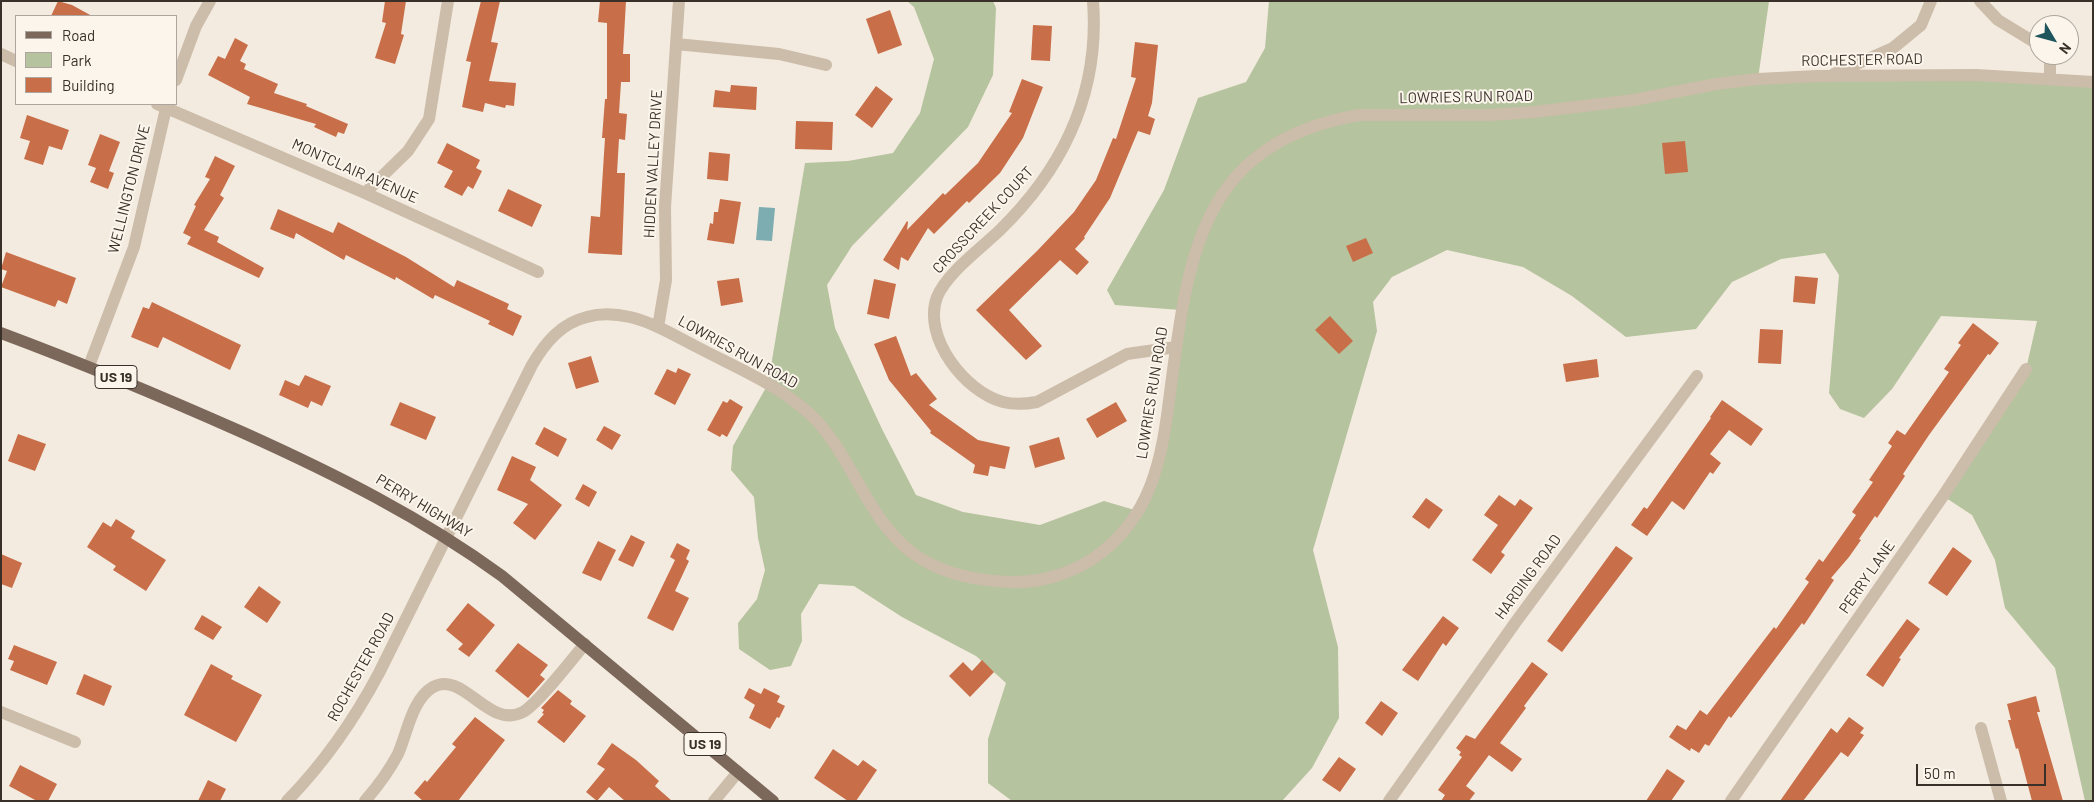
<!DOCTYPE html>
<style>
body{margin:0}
#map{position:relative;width:2094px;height:802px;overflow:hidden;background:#f3ebdf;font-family:Barlow,sans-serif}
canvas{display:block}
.frame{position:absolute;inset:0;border:2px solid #3a302a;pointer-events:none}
.legend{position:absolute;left:15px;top:15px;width:162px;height:90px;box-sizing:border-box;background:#fbf5ec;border:1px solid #aea69e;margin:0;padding:6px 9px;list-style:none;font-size:15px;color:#3a302a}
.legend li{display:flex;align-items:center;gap:10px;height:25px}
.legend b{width:25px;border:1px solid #aea69e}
.north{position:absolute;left:2029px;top:15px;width:50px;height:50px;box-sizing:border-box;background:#fbf5ec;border:1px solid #aea69e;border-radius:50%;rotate:127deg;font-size:14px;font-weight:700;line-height:20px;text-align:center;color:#3a302a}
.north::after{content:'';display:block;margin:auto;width:18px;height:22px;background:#1e555c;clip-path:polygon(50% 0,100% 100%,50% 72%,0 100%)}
.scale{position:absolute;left:1916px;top:764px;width:130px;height:22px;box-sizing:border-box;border:2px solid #3a302a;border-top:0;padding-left:6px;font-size:15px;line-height:18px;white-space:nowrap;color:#3a302a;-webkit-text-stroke:4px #fbf5ec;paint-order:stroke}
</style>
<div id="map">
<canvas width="2094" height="802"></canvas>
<div class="frame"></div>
<ul class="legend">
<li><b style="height:6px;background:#7c685b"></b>Road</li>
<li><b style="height:14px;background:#b5c39e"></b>Park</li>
<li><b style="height:14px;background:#c86e49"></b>Building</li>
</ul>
<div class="north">N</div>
<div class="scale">50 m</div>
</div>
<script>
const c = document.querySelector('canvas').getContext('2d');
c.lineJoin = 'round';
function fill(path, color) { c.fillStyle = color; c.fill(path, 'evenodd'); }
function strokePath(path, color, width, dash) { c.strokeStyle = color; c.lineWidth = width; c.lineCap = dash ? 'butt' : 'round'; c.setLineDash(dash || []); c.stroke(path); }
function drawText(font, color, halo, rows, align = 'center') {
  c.font = font + ' Barlow,sans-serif'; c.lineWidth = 4; c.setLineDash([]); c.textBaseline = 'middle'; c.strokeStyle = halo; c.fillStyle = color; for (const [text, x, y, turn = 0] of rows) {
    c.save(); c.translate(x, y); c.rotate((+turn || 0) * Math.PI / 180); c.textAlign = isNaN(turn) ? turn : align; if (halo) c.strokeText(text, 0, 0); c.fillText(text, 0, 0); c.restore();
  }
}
fill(new Path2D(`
 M907,1H993L996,8L993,75L968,127L852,246L827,285L835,328L882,429L916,495L963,512L1040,525L1104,501L1138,511L1151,485L1180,310L1115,305L1107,290L1164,190L1198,98L1246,82L1265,48L1269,1H1769L1758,79L2093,82V801H2085L2055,668L2005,608L1995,560L1972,515L1943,496L2026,369L2037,321L1941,316L1892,389L1864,418L1840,409L1829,393L1839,275L1825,253L1781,259L1732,282L1696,329L1626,337L1572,296L1523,267L1447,250L1392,277L1373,302L1377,331L1313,550L1338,647L1339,718L1312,768L1282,801H1012L988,783V739L1006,683L976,656L902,617L854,586L819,584L801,614L802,641L791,666L770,670L739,649L738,623L757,599L765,570L758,538L754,497L731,470L733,446L768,384L805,163L848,161L893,153L920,113L934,59L914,7Z`), '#b5c39e');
fill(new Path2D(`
 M759,207L775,208L772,241L756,240Z`), '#7dacb1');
fill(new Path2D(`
 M58,1L72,5L92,16H51Z
 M385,1H406L401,34L404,35L395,64L375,58L386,23L382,22Z
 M481,1H500L491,42L498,43L489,81L516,83L514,106L506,105L505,108L485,103L483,112L462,107L471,62L466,61Z
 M600,1H626L623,54H630V82H621L619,113L627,114L625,140L619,139L617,173H625L622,255L588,253L591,216L600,217L605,138H602L605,99H607V23L598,22Z
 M890,10L902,45L878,54L866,19Z
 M1033,25L1052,26L1050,61L1031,60Z
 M235,38L248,45L240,61L246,64L244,69L278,84L274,93L307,104L306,106L348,124L344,134L338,132L336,137L314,127L316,124L247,104L250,97L208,75L218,56L225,59Z
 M1135,42L1158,45L1152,103L1148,116L1155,119L1150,135L1138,131L1110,198L1084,237L1085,238L1075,249L1089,262L1077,275L1060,260L1009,310L1042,346L1026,360L976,310L1037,251L1074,212L1096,180L1113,138L1116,139L1136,78L1131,77Z
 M1022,79L1043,87L1023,138L1000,173L969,203L967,201L934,234L928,228L908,261L901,257L899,270L883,260L907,221L908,222L907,230L943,193L945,195L978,163L1012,113L1009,112Z
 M731,85L757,87L756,110L713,107L715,90L730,92Z
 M876,86L893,99L872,128L855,115Z
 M27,115L69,130L62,150L49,146L43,165L24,159L30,141L20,138Z
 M796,121L833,122L832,150L795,149Z
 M100,134L120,142L109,171L114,173L108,189L90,182L96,168L88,165Z
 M1685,141L1688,172L1665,174L1662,143Z
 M447,143L480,160L476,168L482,171L473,189L468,186L462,196L444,187L453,171L437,163Z
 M709,152L730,154L728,181L707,179Z
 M215,156L235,166L220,195L224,198L204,230L219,237L217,242L264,268L259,278L187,244L191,237L183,233L196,206L194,205L210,179L205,177Z
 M508,189L542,205L532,227L498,211Z
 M720,199L741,202L734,244L707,240L710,223L713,224L714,212H718Z
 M278,209L333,233L338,222L406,257L454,287L457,280L509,304L507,309L522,316L513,336L488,324L490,321L435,295L433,299L396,277L395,280L346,255L344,260L296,233L294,239L270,229Z
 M1366,238L1373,253L1353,262L1346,246Z
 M6,252L76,278L67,304L58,300L55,307L1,287L7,271L1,269Z
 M1795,276L1818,278L1815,304L1793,302Z
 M739,278L743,302L721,306L717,281Z
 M874,279L896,284L889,319L867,314Z
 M152,302L241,345L230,370L163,337L158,348L131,337L143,307L149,309Z
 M1330,316L1353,341L1339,354L1315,330Z
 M1973,323L1999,343L1990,355L1988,354L1929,435L1903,474L1905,476L1877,518L1875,516L1859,539L1861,540L1849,557L1831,578L1834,580L1804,625L1802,623L1731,718L1729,716L1709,746L1705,744L1699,753L1691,748L1690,751L1669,737L1677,725L1686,730L1700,710L1707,715L1774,627L1776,629L1809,582L1805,579L1819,559L1823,562L1856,515L1852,512L1873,482L1869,480L1892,446L1888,443L1897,430L1905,435L1949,372L1944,369L1961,345L1958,343Z
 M1760,329L1783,330L1781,364L1758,363Z
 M896,336L911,376L916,373L937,399L929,405L978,440L1010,447L1005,469L990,466L988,476L973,473L975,465L930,433L931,431L889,380L874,344Z
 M591,356L599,382L576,389L568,363Z
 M1597,359L1599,377L1566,382L1563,364Z
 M678,368L691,374L675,405L654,394L667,369L676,373Z
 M305,375L331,386L322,406L311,401L308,408L279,395L285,380L299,386Z
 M730,399L743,407L727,437L722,434L720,437L707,430L723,401L727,403Z
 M1722,400L1763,429L1751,446L1729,430L1710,454L1721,463L1713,474L1710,472L1684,510L1672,501L1647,536L1631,525L1644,507L1647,509L1711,418L1710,417Z
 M400,402L436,417L426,440L390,425Z
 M1116,402L1127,421L1097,438L1086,419Z
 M604,426L621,435L612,450L596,440Z
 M544,427L567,439L558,457L535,444Z
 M18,434L46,444L35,471L8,461Z
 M1059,437L1065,459L1035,468L1029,446Z
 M512,456L536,467L530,480L562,505L535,540L513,523L528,504L497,490Z
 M583,484L597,492L589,507L575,499Z
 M1499,495L1515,506L1520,499L1533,508L1501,552L1505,555L1491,574L1472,560L1498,525L1484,515Z
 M1426,498L1443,510L1429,529L1412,517Z
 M116,519L135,531L131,538L166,560L146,591L113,570L116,566L87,547L103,522L111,527Z
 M631,535L645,542L633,567L618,560Z
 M598,541L616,550L601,581L582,573Z
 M677,543L690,550L686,559L689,561L675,591L689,598L673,631L647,618L675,560L670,557Z
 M1616,546L1633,558L1562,652L1547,641Z
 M1953,547L1972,561L1947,596L1928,583Z
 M1,554L22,563L12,588L1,584Z
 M259,586L281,602L267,623L244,607Z
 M468,603L495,625L469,657L458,649L463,644L446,630Z
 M202,615L222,627L213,640L194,629Z
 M1443,616L1459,628L1446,646L1443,643L1418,681L1402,670Z
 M1907,619L1920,629L1899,658L1901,659L1883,687L1866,675Z
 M518,643L548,665L540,675L545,679L528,698L495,671Z
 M14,645L57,662L47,685L10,670L14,661L8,659Z
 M982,660L994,672L970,697L949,676L963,662L972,671Z
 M1532,662L1548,674L1524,706L1526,708L1500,743L1522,759L1512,772L1489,755L1466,786L1475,793L1469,801H1441L1445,795L1438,790L1462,757L1459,755L1461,752L1456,748L1466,735L1475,739Z
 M211,664L233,676L231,679L262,695L236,742L184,715Z
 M84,674L112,686L104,706L76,694Z
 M749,688L761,694L764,688L780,696L777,702L785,706L779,718L777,717L770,729L749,718L755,705L744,698Z
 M558,690L572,701L570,704L586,716L564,743L537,722L544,714L542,713L544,710L541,708Z
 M2036,696L2040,712H2037L2063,801H2032L2018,748L2016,749L2008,720H2011L2007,704Z
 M1381,701L1398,713L1382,736L1365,723Z
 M475,717L505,740L458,801H423L414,793L425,780L427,782L456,747L452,744Z
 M1849,717L1864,728L1860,733L1864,735L1848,757L1841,752L1803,801H1780L1831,728L1837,733Z
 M612,743L636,760L659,781L655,786L672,801H625L609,787L597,801L586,792L605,769L597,764Z
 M833,749L858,766L863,760L877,770L856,801H848L814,778Z
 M1339,757L1356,769L1340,792L1322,780Z
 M20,765L57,784L48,801H37L9,786Z
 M1667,769L1685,781L1671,801H1646Z
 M208,780L226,789L220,801H198Z`), '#c86e49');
strokePath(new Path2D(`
 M1093,1C1100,93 1064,168 999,231C980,249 947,273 937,297C922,337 965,392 1003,402C1015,405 1026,404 1037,402L1127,354L1176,347
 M1980,1L1998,20L2039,45
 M676,44L779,54L826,65
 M1,54L16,61
 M2046,55L2050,61V79
 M1834,74L1893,48L1921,25L1931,1
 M176,80L196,26L210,1
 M157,104L365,193L538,272
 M365,193L408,151L429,119L448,1
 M658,327L666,280L665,207L679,1
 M89,366L134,247L167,104
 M1,712L75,742
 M1981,728L2001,801
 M287,801C324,763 354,720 379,673L532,365C545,343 561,323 587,317C601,313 616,314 630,317C655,323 677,337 699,348C739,369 784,387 816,420C853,460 867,517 911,552C939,573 976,581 1011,582C1040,583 1070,574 1094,558C1152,518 1162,458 1170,393C1188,257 1199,143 1359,115H1489L1534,112L1634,100L1716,84L1758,79L1817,76L1976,75L2093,82
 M365,801C378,786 389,771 398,754C407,734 412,699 433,687C464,670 488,730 523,712C538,704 572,659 585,644
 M714,801L738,772
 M1389,801L1515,623L1697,376
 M1731,801L1943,496L2026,369`), '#ccbcaa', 12);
strokePath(new Path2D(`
 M1,333C84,364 163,397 244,433C335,474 421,517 502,576L773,801`), '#7c685b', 12);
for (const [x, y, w] of [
 [116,377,42],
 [705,744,42]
]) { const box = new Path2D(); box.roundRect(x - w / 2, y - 11.5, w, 23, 4); c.fillStyle = '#fbf5ec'; c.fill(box); strokePath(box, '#3a302a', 1); }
drawText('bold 14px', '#3a302a', null, [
 ["US 19",116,377],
 ["US 19",705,744]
]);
drawText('15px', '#3a302a', '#fbf5ec', [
 ["ROCHESTER ROAD",1862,60,-1],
 ["LOWRIES RUN ROAD",1466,97,-1],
 ["HIDDEN VALLEY DRIVE",653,164,-87],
 ["MONTCLAIR AVENUE",355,171,24],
 ["WELLINGTON DRIVE",129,189,-76],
 ["CROSSCREEK COURT",983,220,-47],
 ["LOWRIES RUN ROAD",738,352,29],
 ["LOWRIES RUN ROAD",1152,393,-81],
 ["PERRY HIGHWAY",424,506,31],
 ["HARDING ROAD",1528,577,-54],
 ["PERRY LANE",1867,577,-55],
 ["ROCHESTER ROAD",361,667,-61]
]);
</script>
